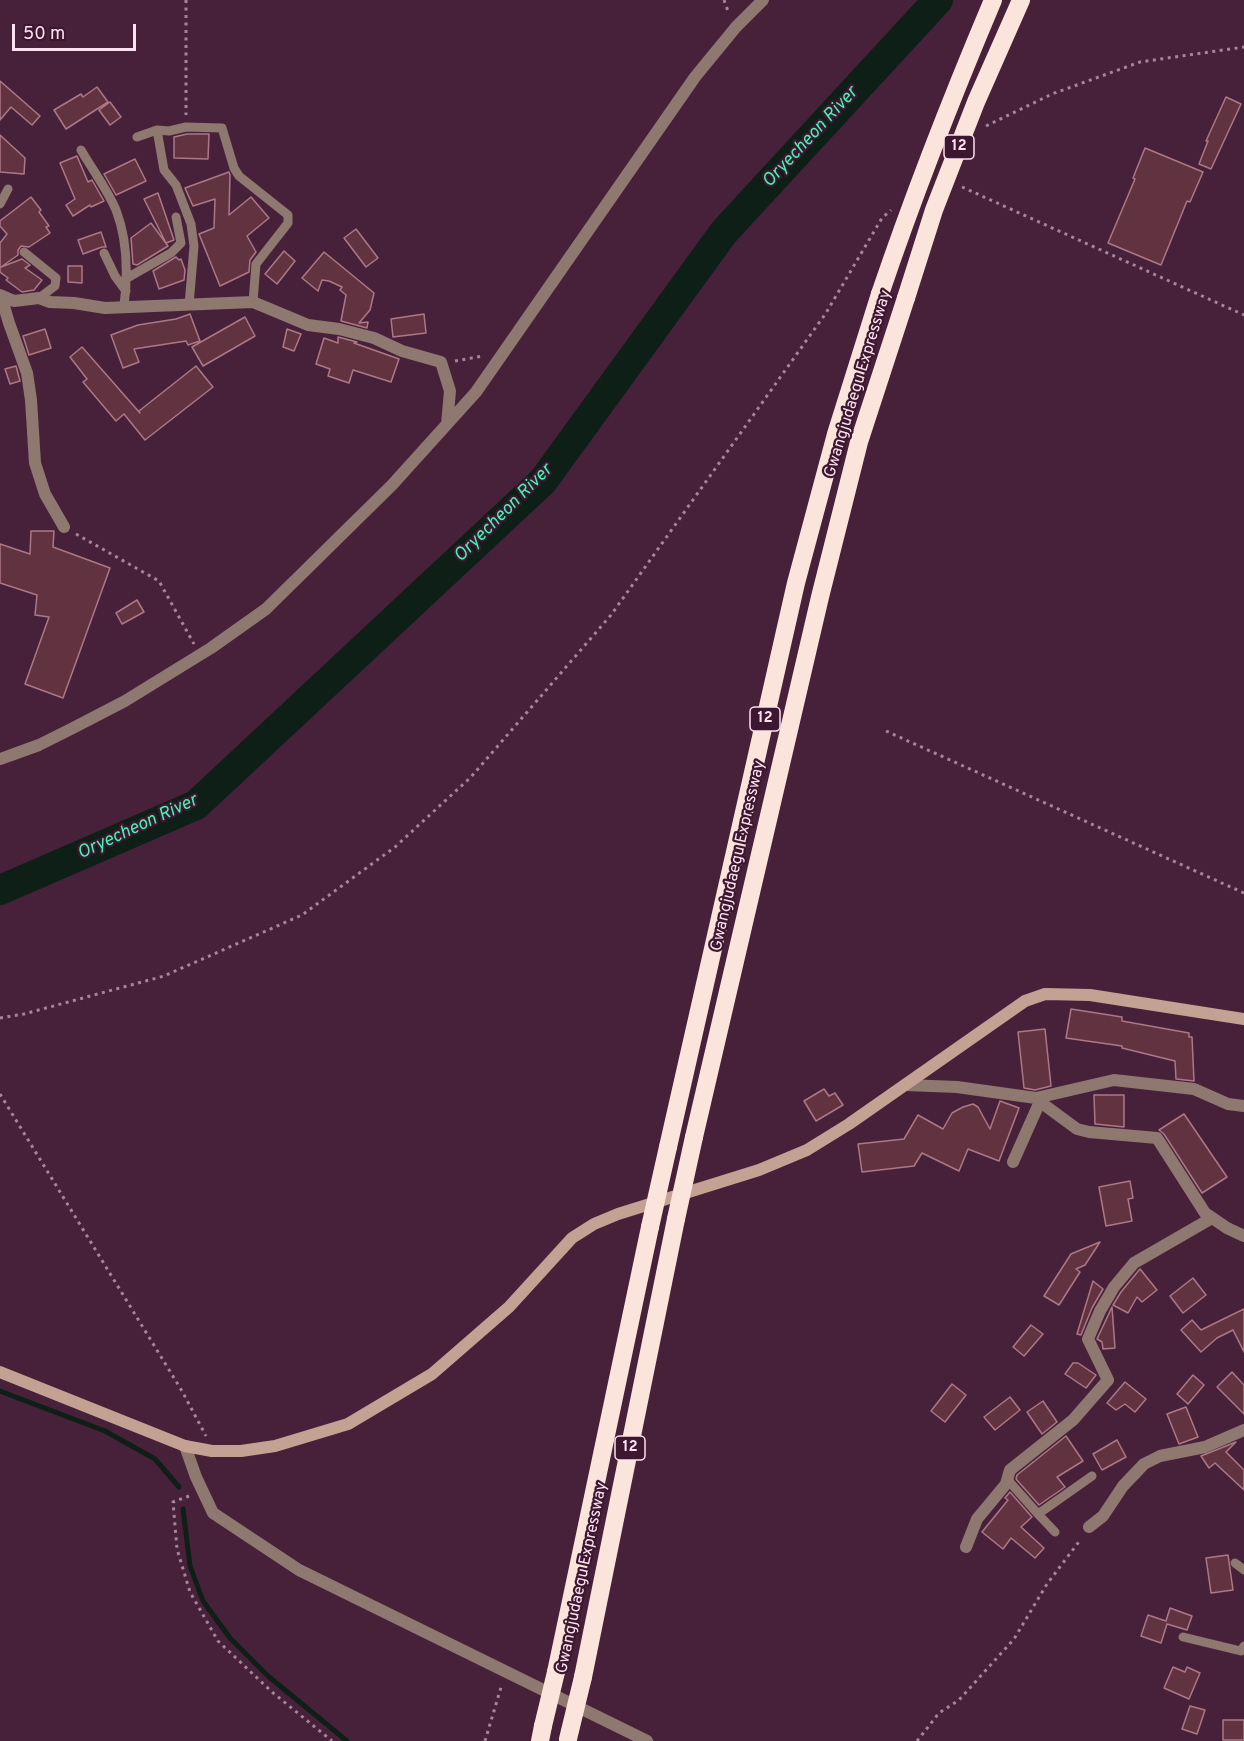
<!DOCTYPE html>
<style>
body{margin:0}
#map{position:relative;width:1244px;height:1741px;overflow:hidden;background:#47213a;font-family:Overpass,sans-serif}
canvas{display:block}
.scale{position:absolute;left:12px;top:24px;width:124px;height:27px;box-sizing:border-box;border:3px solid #fce2f0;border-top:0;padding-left:8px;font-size:18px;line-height:21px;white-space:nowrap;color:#fce2f0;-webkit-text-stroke:4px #3c172f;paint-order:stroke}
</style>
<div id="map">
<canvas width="1244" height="1741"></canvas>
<div class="scale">50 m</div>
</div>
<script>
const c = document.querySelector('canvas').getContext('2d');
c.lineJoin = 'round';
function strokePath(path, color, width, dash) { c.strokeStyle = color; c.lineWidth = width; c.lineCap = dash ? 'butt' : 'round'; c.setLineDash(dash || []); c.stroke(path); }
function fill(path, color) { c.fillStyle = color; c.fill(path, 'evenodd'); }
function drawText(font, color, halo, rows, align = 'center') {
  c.font = font + ' Overpass,sans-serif'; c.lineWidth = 4.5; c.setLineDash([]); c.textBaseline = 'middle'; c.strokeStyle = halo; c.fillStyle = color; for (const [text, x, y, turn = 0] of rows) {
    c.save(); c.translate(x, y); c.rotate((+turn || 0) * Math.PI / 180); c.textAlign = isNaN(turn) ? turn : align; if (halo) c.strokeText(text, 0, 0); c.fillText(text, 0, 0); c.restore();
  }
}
strokePath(new Path2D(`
 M0,1391L105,1431L155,1459L179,1487
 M183,1509L190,1566L203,1601L230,1638L268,1676L347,1741`), '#0e1f17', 5);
strokePath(new Path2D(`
 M0,890L196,805L543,481L724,232L938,0`), '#0e1f17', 30);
const building = new Path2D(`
 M0,81L40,116L32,125L11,107L0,120Z
 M97,87L108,102L66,129L54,110L81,94L83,97Z
 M1226,97L1241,104L1211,169L1199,164L1208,141H1206Z
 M110,102L121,117L110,125L99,110Z
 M187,134H209L208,159L174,158V137Z
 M0,135L25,158L24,174L0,172Z
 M1145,148L1203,172L1190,202L1187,201L1161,265L1108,243L1135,179L1133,178Z
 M77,156L88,182L92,180L104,201L91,207L90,205L73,216L66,205L75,199L60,163Z
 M135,159L146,181L116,195L104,174Z
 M229,172L230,175L229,215L251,197L269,218L247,236L256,252L250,260L249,272L220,286L199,234L214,228L215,199L193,206L185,188Z
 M158,193L174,240L166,243L144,199Z
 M31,197L41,210L39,212L49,226L46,227L50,233L29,247L21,246L18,250V255L1,267L22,259L30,265L25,268L42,280L34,290L22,292L6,280L8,278L0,272V243L7,234L0,226V221Z
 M151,223L168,246L137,265L133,264L131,238Z
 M356,229L378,258L366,267L344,238Z
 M101,232L106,247H102L83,254L78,240Z
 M284,251L295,261L277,284L265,274Z
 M324,252L374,293L370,310L359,323L368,322L367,328L341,321L346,295L340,290L342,287L329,281L322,280L318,291L302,278Z
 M176,257L179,260L181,259L185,270L184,280L159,289L153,271Z
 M68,266H82V283L68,282Z
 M190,314L200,341L188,345L186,341L134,349L139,362L123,368L111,335L138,325L176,319Z
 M424,314L426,333L393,337L391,319Z
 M245,317L255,336L203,366L192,347Z
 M45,329L51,348L29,355L23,336Z
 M287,329L301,334L294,351L283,347Z
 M324,338L338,343V337L357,342L354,343L399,359L391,382L353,370L349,383L328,376L330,369L316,364Z
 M82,347L140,413L139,411L196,366L213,387L145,440L124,414L116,421L83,382L87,379L70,357Z
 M16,366L20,381L10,384L5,369Z
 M31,531H54L53,547L110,568L63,698L25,684L49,617L35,615L37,595L0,583V544L30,554Z
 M137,600L144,612L122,624L116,613Z
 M1071,1009L1122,1017V1021L1189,1033V1037H1192L1194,1081L1176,1079L1175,1061L1122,1048V1046L1066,1038Z
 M1045,1029L1051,1086L1035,1090L1024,1088L1018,1032Z
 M824,1089L829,1096L835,1093L843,1105L816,1121L804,1101Z
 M1094,1095H1124V1127L1095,1124Z
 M1000,1101L1019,1108L999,1161L968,1149L959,1171L922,1153L914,1166L862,1172L858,1144L904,1139L918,1115L943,1129L952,1113L963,1107L973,1104L978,1107L990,1129Z
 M1184,1114L1227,1177L1202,1193L1164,1134L1159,1130Z
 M1130,1181L1133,1198L1128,1199L1132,1221L1106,1226L1099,1187Z
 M1100,1242L1085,1265L1076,1269L1080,1272L1059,1305L1044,1296L1071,1254Z
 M1140,1269L1157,1290L1142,1302L1137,1297L1128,1313L1113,1305L1121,1292Z
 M1193,1278L1206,1295L1183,1313L1170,1296Z
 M1093,1281L1103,1289L1092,1308L1081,1335L1077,1334Z
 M1112,1307L1115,1348L1103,1349L1102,1342L1097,1339Z
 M1244,1309V1352L1233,1330L1217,1338L1201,1352L1181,1330L1192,1320L1201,1330Z
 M1031,1325L1043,1334L1024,1356L1013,1347Z
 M1073,1363H1078L1096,1375L1086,1388L1065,1374Z
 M1232,1372L1244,1385V1414L1217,1387Z
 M1193,1375L1204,1385L1188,1404L1177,1394Z
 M1125,1382L1146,1399L1135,1412L1125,1404L1116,1410L1107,1403Z
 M952,1384L966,1395L945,1422L931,1411Z
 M1010,1397L1020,1410L995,1430L984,1417Z
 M1043,1401L1057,1422L1042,1434L1027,1412Z
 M1186,1407L1198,1437L1179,1444L1167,1414Z
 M1066,1436L1083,1461L1057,1477L1065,1487L1039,1505L1016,1479L1017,1475Z
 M1117,1440L1126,1457L1102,1470L1093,1454Z
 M1236,1442L1226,1452L1244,1470V1490L1215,1463L1209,1468L1201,1456Z
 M1010,1492L1032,1517L1021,1527L1044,1548L1035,1558L1011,1538L1003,1549L982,1532L1008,1500L1005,1498Z
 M1228,1555L1233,1590L1211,1593L1206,1558Z
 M1170,1608L1192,1616L1187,1630L1167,1624L1161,1643L1141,1636L1148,1615L1166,1621Z
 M1173,1667L1185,1672L1187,1667L1200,1673L1189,1699L1164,1688Z
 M1190,1706L1205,1710L1197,1734L1182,1729Z
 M1223,1720H1244V1740H1223Z`);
fill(building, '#613340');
strokePath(building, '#ad7886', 1.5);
strokePath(new Path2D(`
 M186,0V115
 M724,0L729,14
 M986,126L1052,94L1140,62L1244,47
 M962,187L1244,315
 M455,361L483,356
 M76,534L159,581L194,644
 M886,731L1244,893
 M0,1018L24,1014L164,976L302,915L395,847L471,777L611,615L826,313L882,218L891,210
 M0,1094L182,1391L206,1436
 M189,1496L173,1502L177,1549L190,1592L218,1641L272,1692L332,1741
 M485,1741L502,1684
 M917,1741L939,1713L959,1700L1014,1639L1047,1584L1081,1539`), '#a58599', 3, [3, 4.5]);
strokePath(new Path2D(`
 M157,130L164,170L176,185L191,224L194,246L189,305
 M137,137L157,130L169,131L186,127L222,128L234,168L239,176L288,215V223L256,264L253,302
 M81,150C92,169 107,189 116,210C128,241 128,274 124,306
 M0,204L8,189
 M24,252L56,278L55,286L39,298
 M104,253L115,276L126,291
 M127,278L171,253L181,243L176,217
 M1007,1479L1038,1514L1092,1476
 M1038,1514L1055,1532
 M1235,1563L1244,1570
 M1183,1637L1241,1651L1244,1646`), '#8e7870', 9);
strokePath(new Path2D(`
 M0,295L14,301L39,298L50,302L74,303L105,308L253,302L308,325L339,329L374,338L402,351L441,362L450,391L447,424
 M1,296L9,323L27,373L31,400L35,463L45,494L64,527
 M0,759L39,745L73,728L125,701L211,648L266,609L392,485L476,392L695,77L736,27L763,0
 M906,1085L957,1087L1036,1098L1114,1080L1194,1089L1228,1104L1244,1106
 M1042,1097L1043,1104L1077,1129L1089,1132L1157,1138L1205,1213L1227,1228L1244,1236
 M1013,1162L1042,1097
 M185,1446L196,1477L213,1513L299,1570L647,1741
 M1089,1527L1103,1516L1123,1486L1144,1464L1160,1456L1205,1447L1244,1430
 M966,1547L977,1519L1006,1484L1010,1470L1073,1420L1108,1380L1088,1339L1100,1311L1114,1287L1134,1263L1212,1218`), '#8e7870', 12);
strokePath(new Path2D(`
 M0,1372L185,1446L212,1451H241L275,1446L348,1424L432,1374L509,1307L572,1238L594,1224L618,1214L759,1170L807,1150L849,1124L1025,1001L1045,994L1090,995L1244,1019`), '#c3a193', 12);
strokePath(new Path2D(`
 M694,1137L820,597L859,442L906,298
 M668,1147L796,583L836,434L880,294
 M556,1672L650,1227
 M583,1677L676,1219
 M540,1741L543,1726`), '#fae4dc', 18);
strokePath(new Path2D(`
 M880,294C914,194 952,97 993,0
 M906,298L934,210L976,102L1021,0
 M676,1219L694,1137
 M650,1227L668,1147
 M543,1726L556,1672
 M568,1739L583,1677`), '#fae4dc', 18);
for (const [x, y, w] of [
 [959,147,30],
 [765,719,30],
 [630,1448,30]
]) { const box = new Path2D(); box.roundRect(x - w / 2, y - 12, w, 24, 4.5); c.fillStyle = '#3c172f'; c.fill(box); strokePath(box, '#fce2f0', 1.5); }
drawText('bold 15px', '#fce2f0', null, [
 ["12",959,147],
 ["12",765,719],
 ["12",630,1448]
]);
drawText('16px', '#fce2f0', '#3c172f', [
 ["Gwangjudaegu Expressway",859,384,-73],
 ["Gwangjudaegu Expressway",739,856,-77],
 ["Gwangjudaegu Expressway",583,1578,-78]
]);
drawText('italic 18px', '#41f7b2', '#3c172f', [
 ["Oryecheon River",811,138,-47],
 ["Oryecheon River",504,514,-45],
 ["Oryecheon River",138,828,-25]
]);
</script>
